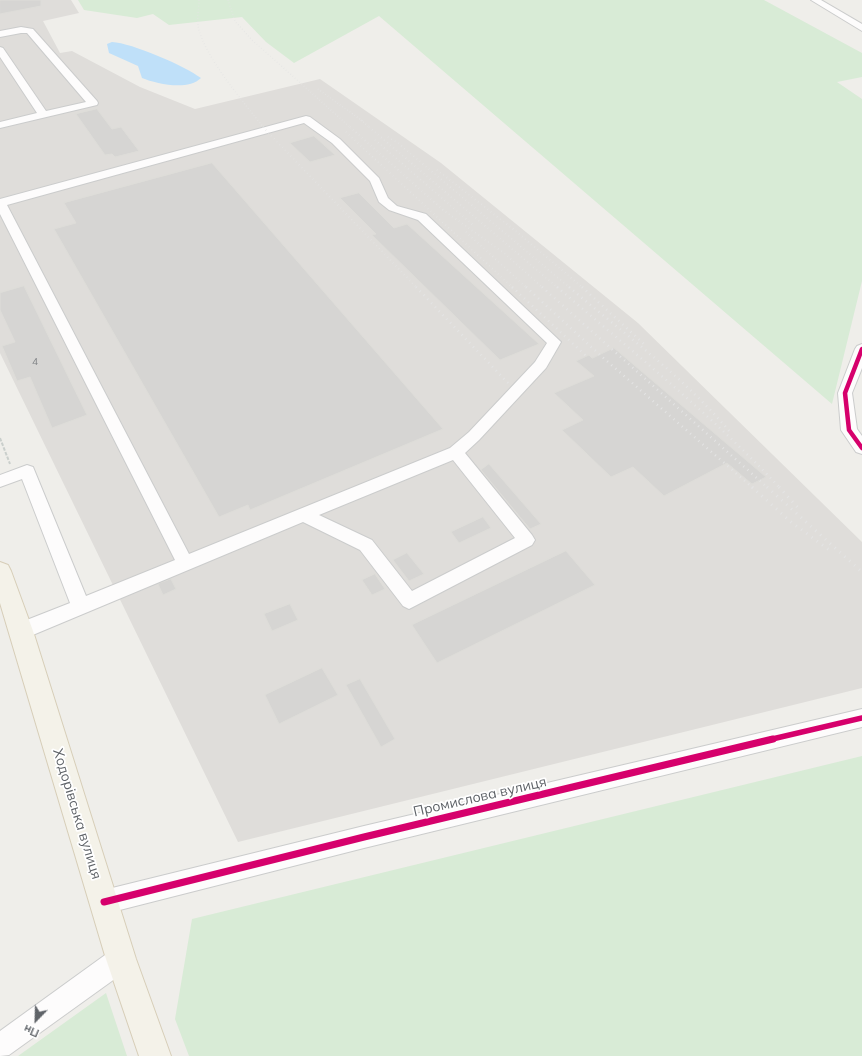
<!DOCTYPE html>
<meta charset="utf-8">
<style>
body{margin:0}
#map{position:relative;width:862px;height:1056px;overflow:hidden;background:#efeeea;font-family:Mulish,sans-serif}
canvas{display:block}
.north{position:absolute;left:16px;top:1000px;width:40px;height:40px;-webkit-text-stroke:3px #fff;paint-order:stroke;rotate:203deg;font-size:11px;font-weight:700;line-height:16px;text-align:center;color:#5f6368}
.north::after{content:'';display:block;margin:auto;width:14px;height:18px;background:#5f6368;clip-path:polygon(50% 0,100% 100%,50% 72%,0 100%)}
</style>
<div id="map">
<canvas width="862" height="1056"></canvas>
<div class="north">Пн</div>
</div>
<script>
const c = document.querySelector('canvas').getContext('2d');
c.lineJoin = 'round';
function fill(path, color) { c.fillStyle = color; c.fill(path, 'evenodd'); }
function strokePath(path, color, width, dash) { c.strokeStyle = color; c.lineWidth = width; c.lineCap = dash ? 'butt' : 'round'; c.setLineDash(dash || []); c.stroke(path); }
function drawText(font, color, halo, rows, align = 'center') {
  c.font = font + ' Mulish,sans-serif'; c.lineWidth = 3.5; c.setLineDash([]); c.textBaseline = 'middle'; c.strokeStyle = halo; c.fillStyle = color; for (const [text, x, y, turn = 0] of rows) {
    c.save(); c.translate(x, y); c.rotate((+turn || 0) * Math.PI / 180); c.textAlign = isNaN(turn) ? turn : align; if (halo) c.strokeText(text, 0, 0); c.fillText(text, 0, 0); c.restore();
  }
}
fill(new Path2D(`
 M0,0H71L79,13L43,21L60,53L72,51L140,87L195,109L320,79L441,163L638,323L862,542V688L238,842L0,353Z`), '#dfddda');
fill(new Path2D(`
 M78,0H764L862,53V77L837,82L862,99V281L832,404L379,16L294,63L266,42L242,17L169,25L153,14L137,18L84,10Z
 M862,756V1056H189L175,1019L192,919Z
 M106,993L127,1056H18Z`), '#d8ebd6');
fill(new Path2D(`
 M112,42C132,43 185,66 201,78C188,91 157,84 142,78L138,66L109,53L107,44Z`), '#bfe0f9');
const building = new Path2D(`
 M0,0H41V6L0,14Z
 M97,109L112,129L121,127L139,151L115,157L112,154L105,155L76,114Z
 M314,136L335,155L310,162L290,143Z
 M212,163L443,429L250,510L248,505L219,517L54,229L76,223L64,203Z
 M359,193L394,228L407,224L539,344L500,360L372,235L376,234L340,198Z
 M24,286L87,415L52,428L30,377L17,381L2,346L15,342L0,310V293Z
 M614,348L766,477L752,484L727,463L664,496L633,467L611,477L562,430L583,420L554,393L594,376L576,361L589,355L592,358Z
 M489,464L541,524L530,529L481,470Z
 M483,517L491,528L459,543L451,532Z
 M566,551L595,585L437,663L412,625Z
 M407,553L424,574L409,581L393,560Z
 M375,574L385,589L372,595L362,580Z
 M171,579L176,589L163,595L158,584Z
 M290,604L298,620L272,631L264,614Z
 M322,668L338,695L279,724L265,695Z
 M360,679L395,739L381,747L346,685Z`);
fill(building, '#d6d5d3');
strokePath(building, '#deddd9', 1);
const minor = new Path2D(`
 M811,0H821L862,24V31Z
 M21,27L33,29L97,101L98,103L97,105L0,128V122L37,113L0,57V47L3,48L46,111L86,102L27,33H21L0,37V31Z
 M306,116L310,117L340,139L379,178L388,198L397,206L426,214L561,342L546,368L479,440L465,453L532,535L535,540L532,545L409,609L403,606L360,550L303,522L28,637L21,639L14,637L12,631L14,625L70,603L22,479L0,487V475L27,465L33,467L86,596L175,560L0,214V199ZM304,123L332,143L370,181L379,202L389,210L418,220L547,343L535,362L469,432L450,448L189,554L7,205ZM453,460L515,538L412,591L372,540L319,515Z
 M862,344V368L852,393L857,429L862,436V454L856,452L841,430L838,393L855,349L857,346Z
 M862,709V727L364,848L104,914L96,910L92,902L96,894L104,890L364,826Z
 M121,947L130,950L133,959L130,968L9,1055L0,1056V1031L112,950Z`);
const major = new Path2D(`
 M0,562L8,565L11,571L33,631L136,959L171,1056H139L106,959L0,603Z`);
strokePath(minor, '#cbcccc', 2);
strokePath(major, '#d7ceb8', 2);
strokePath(new Path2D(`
 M0,438L10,464`), '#cacfcc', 2, [3.5, 1.5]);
fill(minor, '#fdfcfc');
fill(major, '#f4f2e9');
strokePath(new Path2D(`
 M199,0C199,8 197,17 198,25C202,54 245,104 264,128
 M228,0L235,21L252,40L351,128
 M318,89L364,122
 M361,120L370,128`), '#e4e4e4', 1.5, [0.5, 2.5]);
strokePath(new Path2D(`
 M263,127L417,288
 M350,127L443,210L504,253L543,288
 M369,127L558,288
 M346,132L513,288
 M388,137L398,143L570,288
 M375,140L473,225
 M437,170L517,232L583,288
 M466,232L527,288`), '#e4e4e4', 2, [0.5, 3.5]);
strokePath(new Path2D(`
 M416,287L509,384
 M512,287L586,356
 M526,287L600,355L753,488
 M542,287L768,488
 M557,287C633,352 712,415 780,488
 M569,287C623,333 684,377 730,432
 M582,287L644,344`), '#e4e4e4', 2.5, [1, 4.5]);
strokePath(new Path2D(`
 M752,487L791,522L832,552
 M767,487L862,572
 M779,487L801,511`), '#e4e4e4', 3, [1, 5.5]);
strokePath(new Path2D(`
 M862,349L845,393L849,430L862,448`), '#d6006c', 4.5);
strokePath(new Path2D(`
 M768,740L862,718`), '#d6006c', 5.5);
strokePath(new Path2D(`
 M104,902L364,837L773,739`), '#d6006c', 7);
drawText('10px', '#7e8184', null, [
 ["4",35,362]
]);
drawText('14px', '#5f6368', '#fff', [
 ["Промислова вулиця",480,797,-13],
 ["Ходорівська вулиця",77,814,73]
]);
</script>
